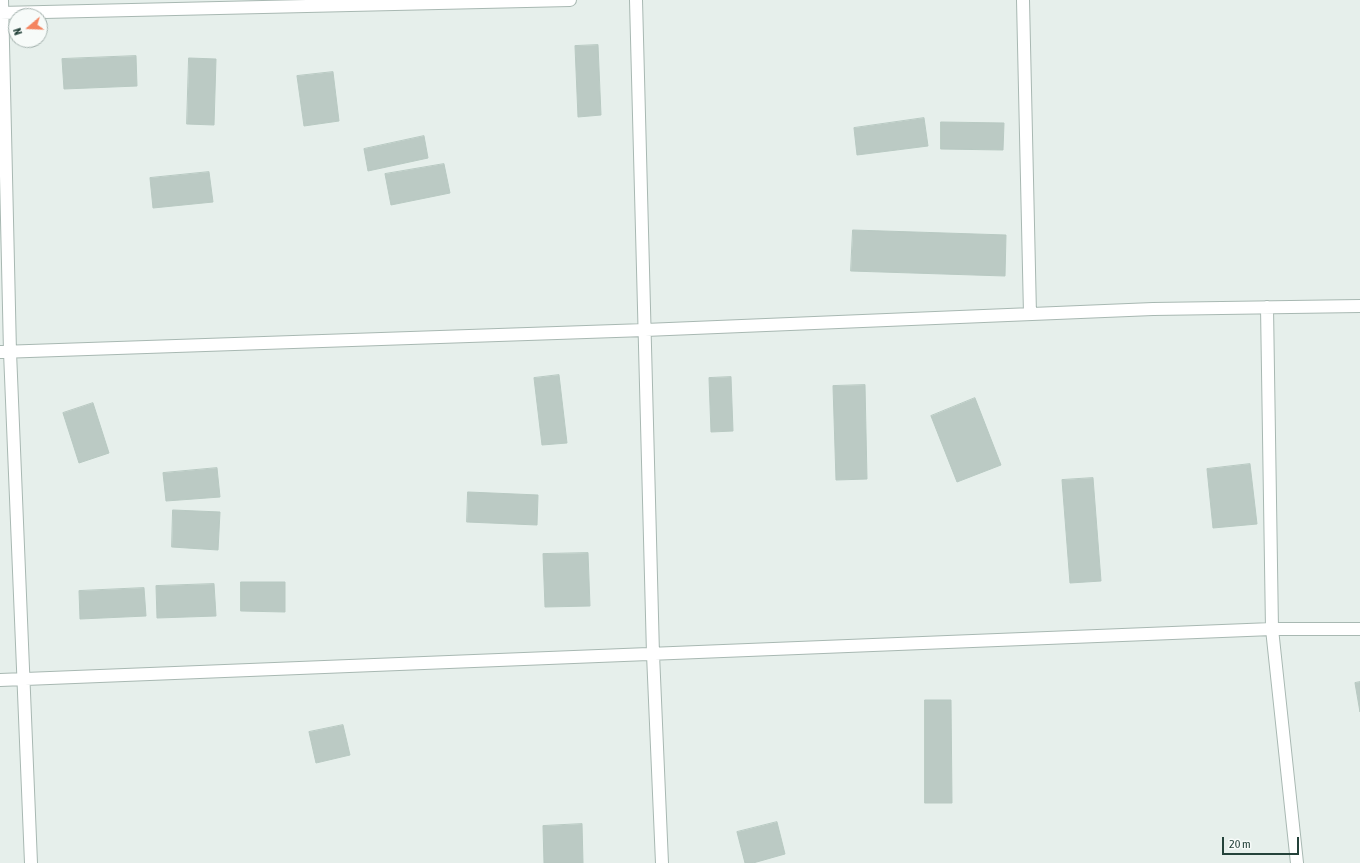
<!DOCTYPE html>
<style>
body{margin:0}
#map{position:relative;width:1360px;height:863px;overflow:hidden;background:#e6efeb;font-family:"Asap Condensed",sans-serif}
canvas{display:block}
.north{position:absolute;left:8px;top:8px;width:40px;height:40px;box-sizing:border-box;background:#f7fbf9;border:1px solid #a3b1ad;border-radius:50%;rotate:251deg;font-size:11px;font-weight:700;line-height:16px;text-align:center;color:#24423a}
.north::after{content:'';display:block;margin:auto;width:14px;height:18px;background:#f4845f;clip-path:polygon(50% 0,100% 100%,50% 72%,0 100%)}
.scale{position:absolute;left:1222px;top:837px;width:77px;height:18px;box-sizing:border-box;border:2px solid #24423a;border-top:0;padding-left:5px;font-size:12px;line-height:14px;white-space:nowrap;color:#24423a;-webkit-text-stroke:3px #f7fbf9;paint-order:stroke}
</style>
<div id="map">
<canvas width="1360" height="863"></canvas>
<div class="north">N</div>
<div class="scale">20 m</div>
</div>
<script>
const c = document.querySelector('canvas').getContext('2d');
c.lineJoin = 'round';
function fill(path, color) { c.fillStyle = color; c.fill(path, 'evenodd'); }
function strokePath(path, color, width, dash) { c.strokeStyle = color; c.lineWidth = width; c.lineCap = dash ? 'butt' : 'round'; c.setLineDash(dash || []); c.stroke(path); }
const building = new Path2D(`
 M598,45L601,115L578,117L575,46Z
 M136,56L137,86L64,89L62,59Z
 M189,58L216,59L214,125L187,124Z
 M333,72L339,121L304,126L297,76Z
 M924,118L928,146L857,155L854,128Z
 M941,122L1004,123L1003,150L941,149Z
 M424,136L428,158L368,171L364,149Z
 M444,164L450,193L391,205L385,174Z
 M209,172L213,202L153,208L150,178Z
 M853,230L1006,235L1005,276L851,271Z
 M559,375L567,443L542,445L534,378Z
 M731,377L733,431L711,432L709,378Z
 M865,385L867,479L836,480L833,386Z
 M975,398L1001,465L957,482L931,416Z
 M93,403L109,453L79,463L63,413Z
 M1250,464L1257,524L1213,528L1207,469Z
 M217,468L220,497L166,501L163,473Z
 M1093,478L1101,581L1070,583L1062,480Z
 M468,492L538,495L537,525L467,522Z
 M173,510L220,512L218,550L172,547Z
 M588,553L590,606L545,607L543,554Z
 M241,582H285V612L241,611Z
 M214,584L216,616L157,618L156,586Z
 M144,588L146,616L80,619L79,591Z
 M1360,682V712L1355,683Z
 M925,700H951L952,803H925Z
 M343,725L350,755L316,763L309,732Z
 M777,822L785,854L753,863H745L737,832Z
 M582,824L583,863H544L543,826Z`);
fill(building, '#bbcac4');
strokePath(building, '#b8c9c2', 1);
const street = new Path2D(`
 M2,0L10,352L31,863
 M636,0L653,654L662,863
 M1023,0L1030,314
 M0,13L570,0
 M1267,307L1272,629L1297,863
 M0,352L645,330L1153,309L1360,306
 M0,680L1272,629H1360`);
strokePath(street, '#a8b8b2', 14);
strokePath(street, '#fff', 12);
</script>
